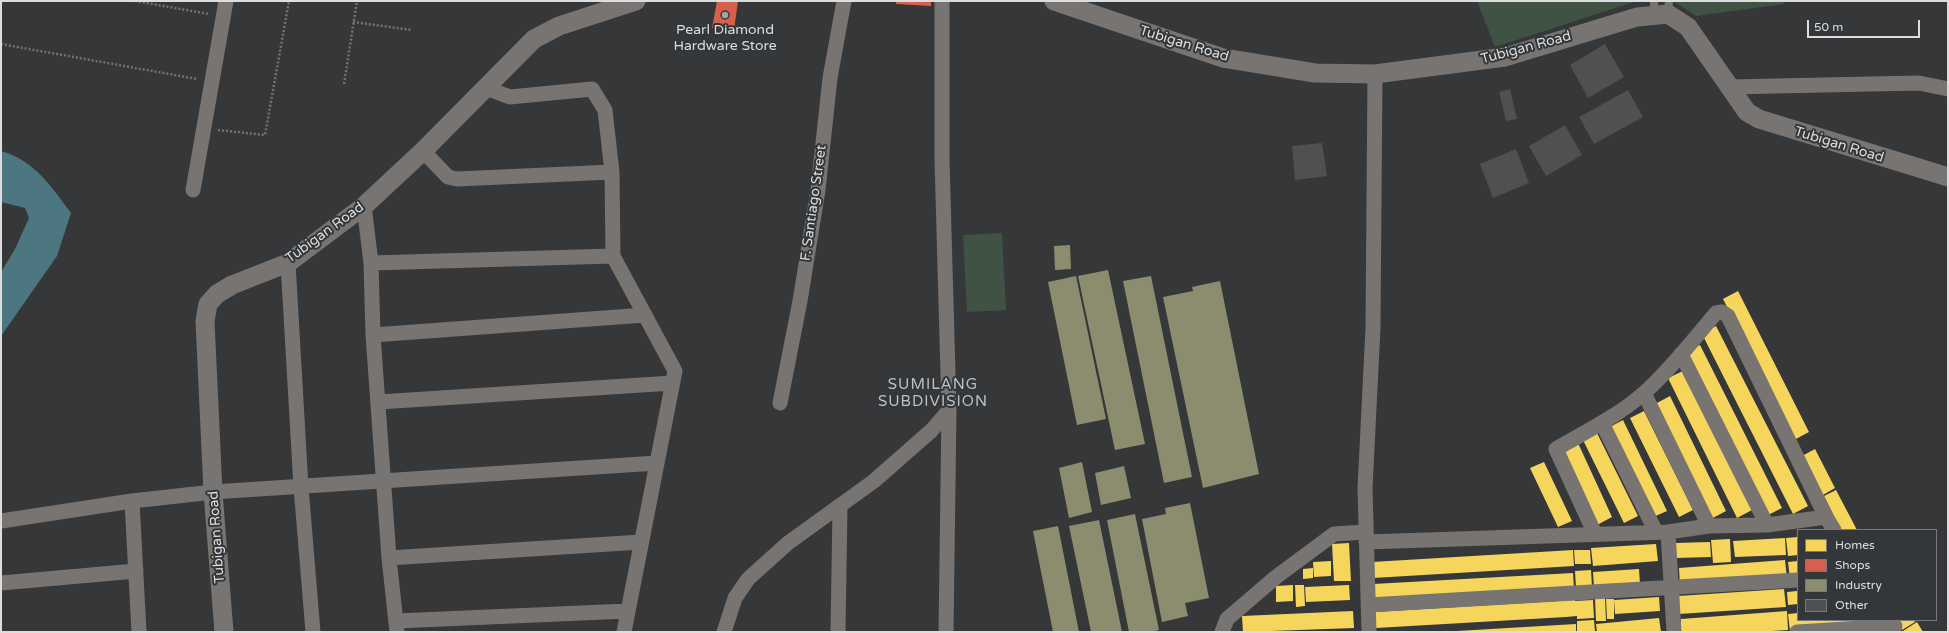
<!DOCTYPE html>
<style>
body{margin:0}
#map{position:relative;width:1949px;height:633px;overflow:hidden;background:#353739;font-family:"Varela Round",sans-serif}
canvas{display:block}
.frame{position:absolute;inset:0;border:2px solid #dbdddf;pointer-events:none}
.legend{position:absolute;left:1797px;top:529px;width:140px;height:92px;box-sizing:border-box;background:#34373a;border:1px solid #77797c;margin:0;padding:5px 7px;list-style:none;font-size:12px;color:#dbdddf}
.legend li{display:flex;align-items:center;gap:8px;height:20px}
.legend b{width:20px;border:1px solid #77797c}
.scale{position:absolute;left:1807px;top:20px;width:113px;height:18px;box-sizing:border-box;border:2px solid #dbdddf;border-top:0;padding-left:5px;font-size:12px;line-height:14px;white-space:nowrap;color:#dbdddf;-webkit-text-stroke:3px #34373a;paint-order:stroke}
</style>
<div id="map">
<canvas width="1949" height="633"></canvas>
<div class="frame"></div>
<ul class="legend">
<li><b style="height:11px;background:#f6d55c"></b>Homes</li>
<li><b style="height:11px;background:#d6604d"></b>Shops</li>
<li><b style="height:11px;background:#8c8c6e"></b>Industry</li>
<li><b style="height:11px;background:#4f5052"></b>Other</li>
</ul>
<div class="scale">50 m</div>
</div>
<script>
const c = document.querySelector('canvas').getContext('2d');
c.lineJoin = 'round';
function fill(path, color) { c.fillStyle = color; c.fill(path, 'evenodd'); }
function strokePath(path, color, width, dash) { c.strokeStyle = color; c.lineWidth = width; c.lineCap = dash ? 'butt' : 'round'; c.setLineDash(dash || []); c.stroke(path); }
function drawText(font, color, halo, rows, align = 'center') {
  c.font = font + ' "Varela Round",sans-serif'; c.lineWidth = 4; c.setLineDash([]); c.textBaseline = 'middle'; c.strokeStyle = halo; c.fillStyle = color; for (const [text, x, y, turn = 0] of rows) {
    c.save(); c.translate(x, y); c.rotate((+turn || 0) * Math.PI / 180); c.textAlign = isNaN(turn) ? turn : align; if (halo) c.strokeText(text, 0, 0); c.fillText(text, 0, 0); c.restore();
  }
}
fill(new Path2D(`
 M1477,1H1637L1495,47Z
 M1673,1H1783L1784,4L1696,16Z
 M1002,233L1006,310L967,312L963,235Z`), '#3f5244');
fill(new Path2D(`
 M1,151C34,160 51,186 71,213L57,256L1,336V272L15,249L29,218L25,208L1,202Z`), '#4c7780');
fill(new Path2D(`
 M1738,291L1809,432L1794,440L1723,299Z
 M1716,326L1808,506L1793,514L1702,334Z
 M1700,345L1782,508L1768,515L1686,352Z
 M1683,371L1752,510L1737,518L1668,378Z
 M1670,396L1726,511L1711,519L1655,404Z
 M1644,411L1693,510L1679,517L1630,418Z
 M1623,420L1667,511L1651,518L1608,428Z
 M1597,433L1638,516L1624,523L1583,440Z
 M1578,443L1612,517L1597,525L1562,451Z
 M1815,449L1835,488L1823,495L1802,456Z
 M1544,462L1572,521L1558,527L1530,468Z
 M1836,490L1857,530H1841L1824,496Z
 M1798,537V555L1788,556L1786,538Z
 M1785,538L1786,555L1735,557L1733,541Z
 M1730,539L1731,562L1713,563L1711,540Z
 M1710,542L1711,557L1675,558V543Z
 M1349,543L1351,581H1334L1332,544Z
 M1656,544L1658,561L1593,566L1591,548Z
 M1573,550L1574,566L1373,578L1372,562Z
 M1574,550H1590L1591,564H1575Z
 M1785,560L1787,579L1680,586L1679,568Z
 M1331,561V576L1314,577L1313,562Z
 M1798,561V578L1790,579L1788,562Z
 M1313,568V578L1303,579V569Z
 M1639,569L1640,584L1594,588L1593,572Z
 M1591,570L1592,587L1576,588L1575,571Z
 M1573,573L1574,589L1374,601L1373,584Z
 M1293,585V601L1276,602V586Z
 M1295,585H1304L1305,606L1296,607Z
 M1349,585L1350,600L1306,602L1305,587Z
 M1784,589L1786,607L1679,614L1678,596Z
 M1797,591L1798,604L1788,605L1787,592Z
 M1605,597L1606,621H1596L1595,598Z
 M1659,597L1660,611L1615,614L1614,600Z
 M1606,599H1614V619H1607Z
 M1575,600V601L1593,600L1594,618L1577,619V616L1566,617L1376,628L1374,612Z
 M1353,611L1354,628L1243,632L1242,616Z
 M1787,611L1788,630L1755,632H1681V619Z
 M1798,613V620H1874L1790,631L1788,614Z
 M1659,618L1661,632H1597L1596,624Z
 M1594,620L1595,632H1577V621Z
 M1896,620H1914L1915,622L1902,630Z
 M1917,622L1923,632H1904L1903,631Z
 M1576,624V632H1457V631Z`), '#f6d55c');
fill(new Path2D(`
 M717,1H738L734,30L712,28Z
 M896,1H931V6L896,4Z`), '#d6604d');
fill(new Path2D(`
 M1070,245L1071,269L1055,270L1054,246Z
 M1108,270L1145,444L1115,450L1078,276Z
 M1076,276L1106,419L1077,425L1048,282Z
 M1151,276L1192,477L1164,483L1123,281Z
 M1220,281L1259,474L1203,488L1163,297L1193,291L1192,287Z
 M1082,462L1092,512L1069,518L1059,468Z
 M1124,466L1131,498L1101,505L1095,473Z
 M1190,503L1209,598L1185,603L1188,616L1162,622L1142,519L1166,514L1165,508Z
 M1135,514L1159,630L1150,632H1129L1107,520Z
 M1099,520L1122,632H1091L1069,526Z
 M1058,526L1079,632H1053L1033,531Z`), '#8c8c6e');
fill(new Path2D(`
 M1605,44L1624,77L1588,98L1570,65Z
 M1510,89L1517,119L1506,121L1499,92Z
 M1628,90L1643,117L1594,144L1579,117Z
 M1565,125L1582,155L1546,176L1529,146Z
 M1322,143L1327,176L1295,180L1292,146Z
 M1516,149L1529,183L1493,198L1480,164Z`), '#4f5052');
strokePath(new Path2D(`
 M135,1L209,14
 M353,22L412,30
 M1,44L197,79
 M344,84L357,1
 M218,130L265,135L289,1`), '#757271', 2.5, [2, 2]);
strokePath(new Path2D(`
 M1654,1V14
 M1668,14L1669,1`), '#787471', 8);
strokePath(new Path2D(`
 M942,1V159L949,410L946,632
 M1729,87L1919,83L1948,89
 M486,88L510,97L592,89L605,110L612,172L613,256L675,371L624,632
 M423,151L448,177L457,179L612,172
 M193,190L226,1
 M364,206L371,263L373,335L389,558L397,632
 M288,263L301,487L313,632
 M371,263L613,256
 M373,335L645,315
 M1681,354L1767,525
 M1644,393L1709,526
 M379,402L672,383
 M780,403L800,301L818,190L830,78L844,1
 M1602,423L1656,532
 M132,501L139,632
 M1,521L132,501L213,492L657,463
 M1668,532L1674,632
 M1595,534L1556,449C1585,432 1618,416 1644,393C1670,370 1693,340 1716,313L1722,312L1728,316L1826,517L1834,530
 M1366,542L1668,532L1709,526L1767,525L1826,517
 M389,558L641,542
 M1,583L136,571
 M1368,605L1798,580
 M396,621L628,611
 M724,632L735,598L748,579L788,543L874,481L932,430L949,410
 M838,632L840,506
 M1222,632L1227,619L1276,577L1334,534L1365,532
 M1369,632L1365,488L1373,328L1375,74
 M1797,632L1895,626`), '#787471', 15);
strokePath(new Path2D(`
 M1054,1L1223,58L1315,73L1375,74L1505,57L1637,17L1668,14L1688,27L1747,112L1759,119L1948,177
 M224,632L213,492L205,321L208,304L217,294L232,285L288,263L364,206L423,151L534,39L559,26L636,1`), '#787471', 19);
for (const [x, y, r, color] of [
 [725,15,4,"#a1a3a5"]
]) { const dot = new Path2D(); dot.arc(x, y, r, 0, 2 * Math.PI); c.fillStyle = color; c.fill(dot); strokePath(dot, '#34373a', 1.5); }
drawText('14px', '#dbdddf', '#34373a', [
 ["Pearl Diamond",725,30],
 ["Hardware Store",725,46]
]);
drawText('14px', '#dbdddf', '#34373a', [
 ["Tubigan Road",1184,44,17],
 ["Tubigan Road",1526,48,-15],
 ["Tubigan Road",1839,145,17],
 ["F. Santiago Street",814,203,-82],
 ["Tubigan Road",325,233,-36],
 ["Tubigan Road",217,537,-94]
]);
c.letterSpacing = '1px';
drawText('15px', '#bec1c5', '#34373a', [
 ["SUMILANG",933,385],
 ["SUBDIVISION",933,402]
]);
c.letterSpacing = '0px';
</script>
